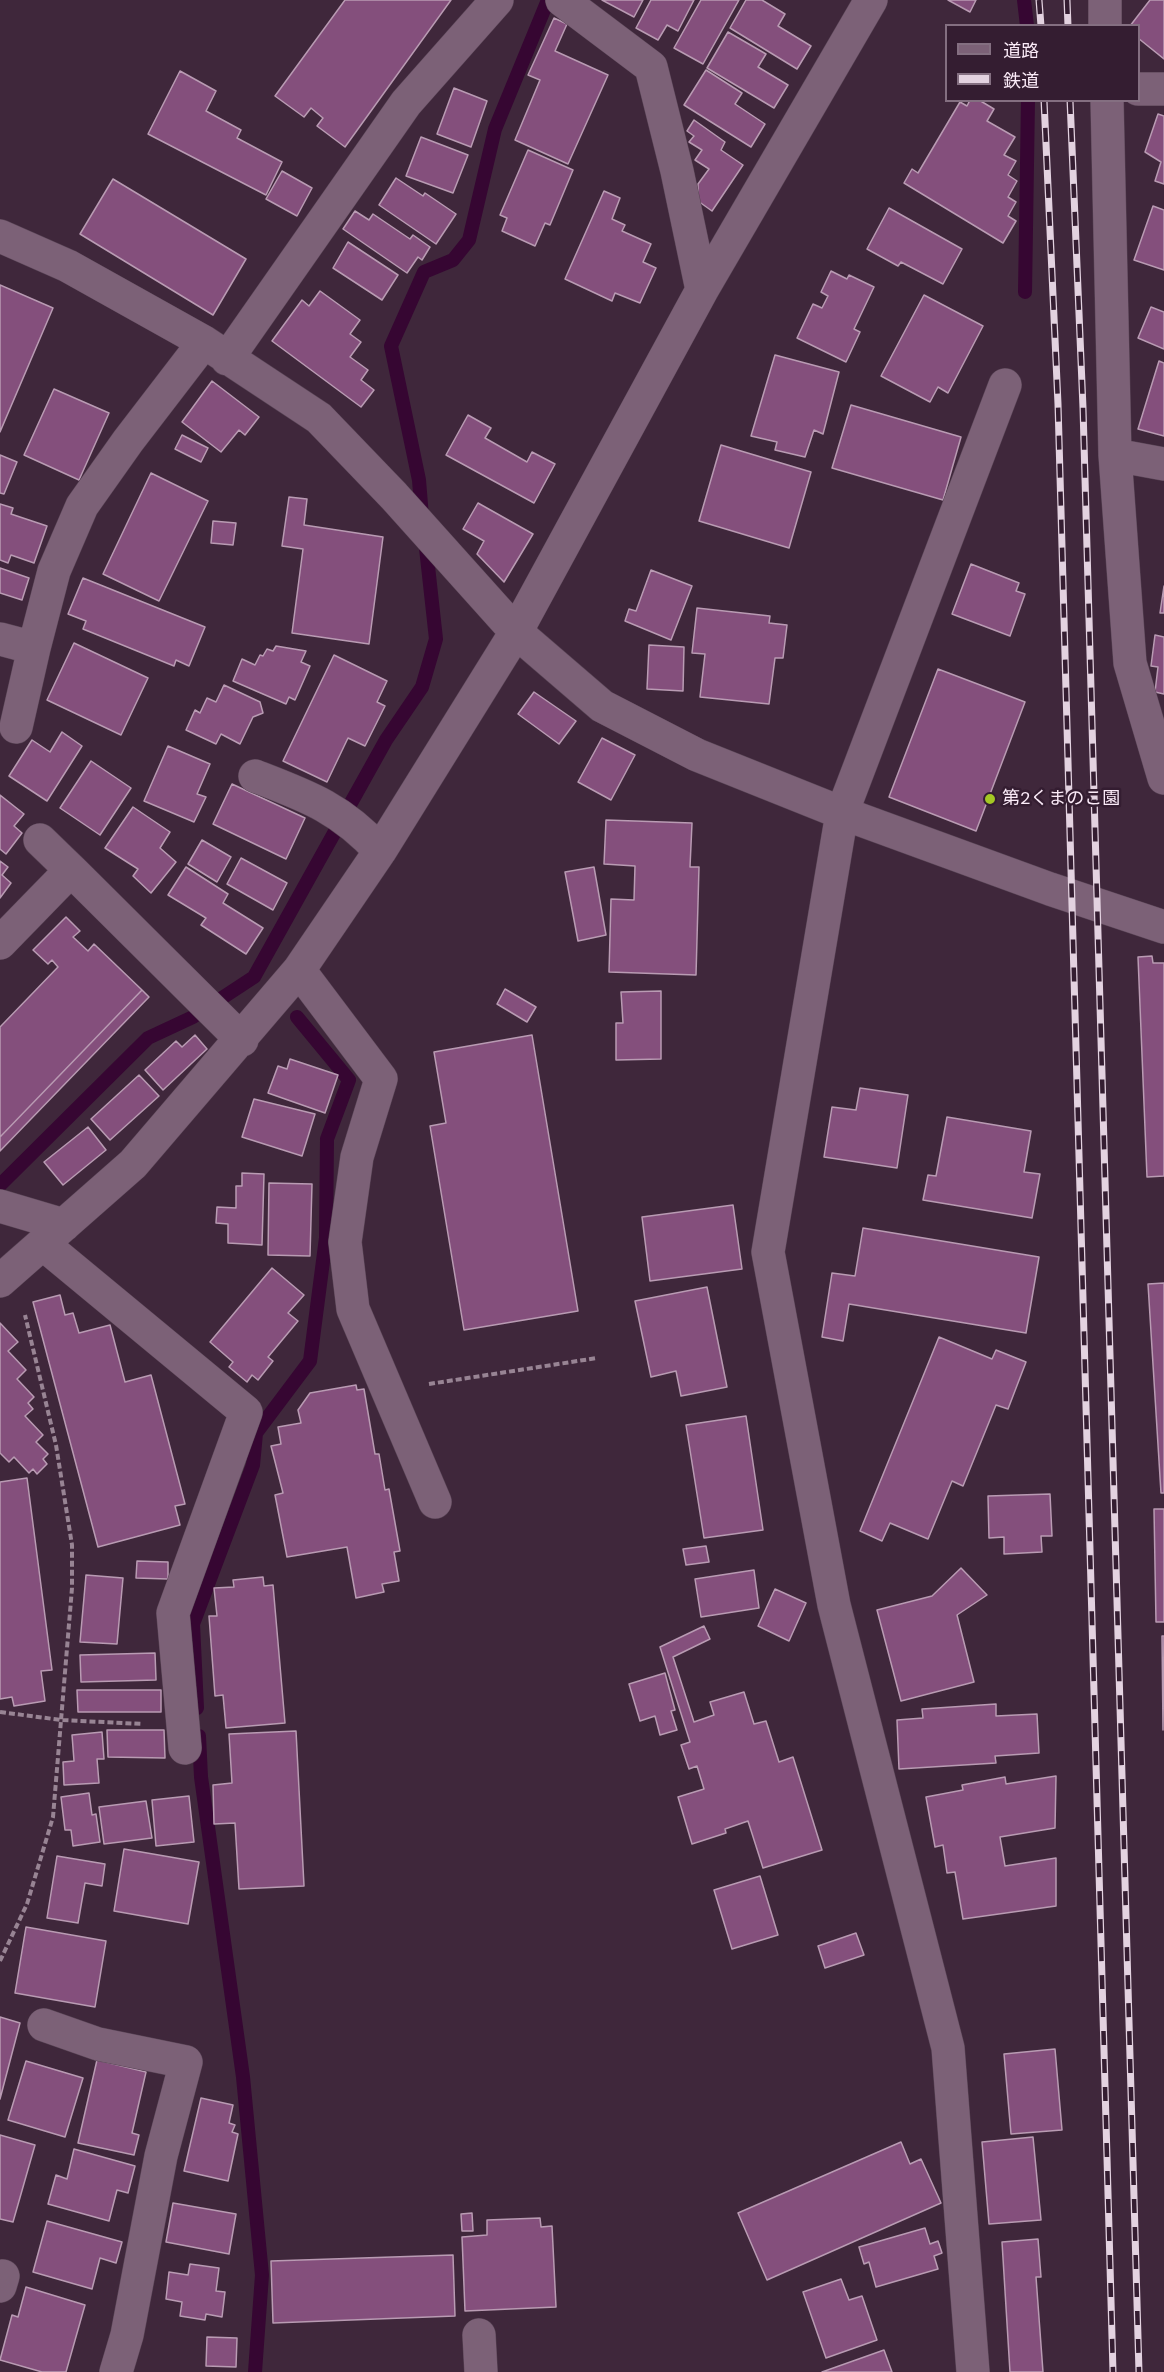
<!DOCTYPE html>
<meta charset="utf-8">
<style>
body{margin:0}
#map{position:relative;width:1164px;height:2372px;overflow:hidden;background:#3f273b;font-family:"DM Sans","Noto Sans JP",sans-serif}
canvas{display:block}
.legend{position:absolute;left:945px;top:24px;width:195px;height:78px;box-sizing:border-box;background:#341d31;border:2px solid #846f81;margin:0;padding:8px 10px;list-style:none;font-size:18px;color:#fbebf8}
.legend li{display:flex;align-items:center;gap:12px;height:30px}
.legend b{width:30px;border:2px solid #846f81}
</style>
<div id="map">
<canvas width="1164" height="2372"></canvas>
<ul class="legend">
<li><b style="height:8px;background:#7c6177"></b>道路</li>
<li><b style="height:8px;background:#e3d2e0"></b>鉄道</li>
</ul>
</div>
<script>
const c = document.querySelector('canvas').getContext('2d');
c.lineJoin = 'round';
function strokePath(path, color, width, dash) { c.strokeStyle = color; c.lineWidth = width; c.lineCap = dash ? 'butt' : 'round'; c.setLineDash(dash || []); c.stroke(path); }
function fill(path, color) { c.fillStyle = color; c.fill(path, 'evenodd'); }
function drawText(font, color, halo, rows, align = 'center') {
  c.font = font + ' "DM Sans","Noto Sans JP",sans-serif'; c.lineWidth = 5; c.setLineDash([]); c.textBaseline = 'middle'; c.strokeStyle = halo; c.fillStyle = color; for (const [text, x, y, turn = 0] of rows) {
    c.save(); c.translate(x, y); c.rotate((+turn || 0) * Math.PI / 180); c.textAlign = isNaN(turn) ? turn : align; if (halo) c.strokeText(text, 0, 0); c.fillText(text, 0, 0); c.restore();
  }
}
strokePath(new Path2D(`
 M1024,0L1027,26
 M1025,292L1028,100
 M422,517L419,480L391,346L424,272L453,260L469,240L495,129L548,0
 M0,1185L148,1038L193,1017L254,977L386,740L422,687L436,639L425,539
 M197,1708L193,1624L253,1465L256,1433L310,1361L326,1238L327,1139L349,1080L297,1017
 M199,1736L201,1777L243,2077L262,2275L255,2372`), '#360632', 14);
const building = new Path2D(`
 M345,0H451L345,147L317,126L323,118L311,108L304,117L275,96Z
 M602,0H643L634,17Z
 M651,0H694L678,31L667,25L658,40L636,28Z
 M701,0H739L703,64L674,48Z
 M746,0H762L785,14L778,26L811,46L797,69L730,28Z
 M948,0H976L970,12Z
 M1150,0H1164V59L1138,38V26H1130Z
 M554,18L567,24L555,51L608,75L568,164L515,140L540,80L528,75Z
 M728,32L766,54L758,67L788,85L774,108L707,68Z
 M706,70L742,93L735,104L765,124L751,147L684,105Z
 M180,71L216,91L206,111L241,130L237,138L282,162L266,195L148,134Z
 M454,88L487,101L471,147L437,134Z
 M970,100H979L994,109L987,121L1015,137L1004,155L1016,161L1008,175L1017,181L1008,197L1016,202L1008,216L1016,221L1003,243L904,183L912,169L918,173L960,102L967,106Z
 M1158,114L1164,116V184L1155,181L1161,162L1145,152Z
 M694,120L725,142L721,150L743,165L712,211L698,201V184L709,169L695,160L702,150L689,142L694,136L687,131Z
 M421,137L468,155L453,193L406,176Z
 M528,150L573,170L550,225L545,223L535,246L502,231L507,218L500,215Z
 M282,171L312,188L297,216L266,199Z
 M396,178L423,196L425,193L456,214L436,244L379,205Z
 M113,179L246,259L213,315L80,234Z
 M604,191L620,198L612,219L625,225L622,231L651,244L643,262L656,268L640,303L615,293L612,301L565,279Z
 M1153,206L1164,210V270L1134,260Z
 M889,208L962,249L943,284L901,262L898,266L867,249Z
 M355,211L369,220L373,214L410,239L413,235L430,247L422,260L418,257L407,273L343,229Z
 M348,242L398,275L382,300L333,268Z
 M831,271L847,279L849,275L874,287L854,329L860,332L846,362L797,338L813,304L822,308L828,296L821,292Z
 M0,285L53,308L0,432Z
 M320,291L360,320L350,334L361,342L350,357L368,370L361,380L374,390L361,407L272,341L302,300L309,306Z
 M924,295L983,326L948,393L938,387L930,402L881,376Z
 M1151,307L1164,312V349L1138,338Z
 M775,355L839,372L823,434L814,430L805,457L775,450L777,442L751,436Z
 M1159,361L1164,363V436L1138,429Z
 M212,381L259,417L245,435L239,430L221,452L182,422Z
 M54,389L109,413L79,480L24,455Z
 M851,405L961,437L943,500L832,468Z
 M468,415L491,428L485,438L527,462L532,452L555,464L534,503L446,455Z
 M182,435L208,448L201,462L175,449Z
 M721,445L811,472L789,548L699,521Z
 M0,455L17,462L4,494L0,493Z
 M151,473L208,501L159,601L103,574Z
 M289,497L307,499L304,525L383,537L369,644L292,633L303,549L282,546Z
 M478,503L533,534L504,582L477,554L484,541L463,529Z
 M0,504L13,508L11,514L47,526L34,563L11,555L8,563L0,560Z
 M213,521L236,523L233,545L211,543Z
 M971,564L1019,583L1016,591L1025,594L1010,636L952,614Z
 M0,568L29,578L22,600L0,593Z
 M651,570L692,586L671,640L625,621L629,609L636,611Z
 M83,578L205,627L189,666L176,660L174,666L83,629L86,621L68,614Z
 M1164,586V613H1160Z
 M697,608L770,616L769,623L787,625L783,658H775L769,704L700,697L705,654L692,653Z
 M1155,635L1164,637V694L1155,692L1158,667L1151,666Z
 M74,643L148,678L121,735L47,700Z
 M649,645L684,647L683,691L647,689Z
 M276,646L306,651L301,662L310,666L295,700L289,697L286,704L233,681L242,659L255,665L260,655L263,656L267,649L273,651Z
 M334,655L387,681L377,702L385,706L365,746L348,738L327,782L283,761Z
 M938,669L1025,702L976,831L889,797Z
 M224,685L260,702L263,713L253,717L240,744L221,734L216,744L186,730L195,710L200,713L207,698L216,702Z
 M534,692L576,721L559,744L518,714Z
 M62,732L82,746L47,801L9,776L32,740L50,752Z
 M602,738L635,755L611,800L578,782Z
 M168,746L210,764L197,794L206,797L194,822L144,801Z
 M91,761L131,788L100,835L60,808Z
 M232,784L305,818L286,859L213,824Z
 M0,795L24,814L14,826L22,833L6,854L0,849Z
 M133,807L170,832L160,848L176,862L151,893L133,876L138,869L105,848Z
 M606,820L692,823L690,867H699L696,975L609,972L611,899L634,900L635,866L604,864Z
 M202,840L231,857L217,882L188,864Z
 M241,858L287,883L273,910L227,884Z
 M0,861L8,867L2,875L11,883L0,898Z
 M186,867L228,894L223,903L263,928L246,954L201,925L206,918L168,895Z
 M594,867L606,935L578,941L565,872Z
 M66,917L80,931L73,937L88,951L94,944L142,990L0,1137V1027L58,967L52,960L48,964L33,950Z
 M1152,956L1153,963H1164V1176L1147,1177L1138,957Z
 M505,989L536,1007L527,1022L497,1004Z
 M142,990L149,997L0,1151V1137Z
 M661,991V1059L616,1060V1023H623L621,992Z
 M195,1035L207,1049L163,1090L145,1070L176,1041L182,1047Z
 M532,1035L578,1311L464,1330L430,1126L446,1123L434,1052Z
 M290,1059L338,1075L325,1113L268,1093L278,1066L287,1069Z
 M139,1075L159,1096L110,1140L91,1119Z
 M860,1088L908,1095L897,1168L824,1157L832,1107L856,1110Z
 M254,1099L315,1114L302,1156L242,1137Z
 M947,1117L1031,1131L1024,1172L1040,1174L1032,1218L923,1200L928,1175L936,1176Z
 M88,1127L106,1150L63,1185L44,1162Z
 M242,1173L264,1174L262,1245L228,1243V1224L216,1223L217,1207L236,1208V1186H242Z
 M269,1183L312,1184L310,1256L268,1255Z
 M733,1205L742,1269L650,1281L642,1217Z
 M863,1228L1039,1257L1026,1333L849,1304L843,1341L822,1337L832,1273L855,1276Z
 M272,1268L304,1295L288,1313L298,1321L268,1357L273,1361L258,1380L252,1375L247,1382L229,1367L233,1362L210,1342Z
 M1164,1283V1493H1161L1148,1284Z
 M707,1287L727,1387L681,1396L676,1371L651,1377L635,1301Z
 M60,1295L65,1315L73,1313L79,1333L110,1325L125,1382L151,1375L185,1504L175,1506L180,1525L98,1547L33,1302Z
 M0,1323L18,1342L8,1351L26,1370L17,1379L34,1397L28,1403L33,1409L25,1416L43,1435L36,1442L48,1454L43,1459L47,1464L37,1474L33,1469L29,1473L14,1457L9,1462L0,1453Z
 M939,1337L992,1359L996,1350L1026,1362L1008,1409L996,1405L963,1486L952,1481L928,1539L890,1523L882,1541L860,1531Z
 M356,1385L357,1390L364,1389L375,1454H379L385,1490L389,1489L400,1551L394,1552L399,1581L382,1584L384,1592L356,1598L347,1547L287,1557L275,1495L283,1493L271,1446L281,1444L278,1427L301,1423L298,1410L310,1393Z
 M746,1416L763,1530L704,1538L686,1425Z
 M27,1478L52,1670L41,1671L45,1701L14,1706L12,1697L0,1699V1482Z
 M1050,1494L1052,1536H1041L1042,1552L1004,1554V1537L989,1538L988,1496Z
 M1154,1509H1164V1622H1156Z
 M706,1546L709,1562L686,1565L683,1549Z
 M137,1561L168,1562V1579L136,1578Z
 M961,1568L987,1595L957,1615L974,1682L901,1701L877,1610L932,1596Z
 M754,1570L759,1608L701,1617L695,1579Z
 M86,1575L123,1578L117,1644L80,1642Z
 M263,1577L264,1586L273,1585L285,1723L226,1728L223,1695L215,1696L209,1616H217L214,1588L234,1587L233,1580Z
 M775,1589L806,1603L789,1641L758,1626Z
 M704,1626L710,1639L673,1657L694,1722L714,1715L710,1702L744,1692L754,1724L766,1721L779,1762L793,1757L822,1850L763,1868L748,1821L725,1829L726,1833L692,1844L678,1797L704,1789L697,1766L689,1769L681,1745L690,1742L660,1647Z
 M1162,1636H1164L1163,1730Z
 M155,1653L156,1680L81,1682L80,1655Z
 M665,1673L675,1710L671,1711L677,1730L660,1735L655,1716L640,1721L629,1684Z
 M77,1690H161V1712H78Z
 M996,1704V1716L1037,1714L1039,1753L995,1756L996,1763L899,1769L897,1720L923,1718L922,1709Z
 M107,1730H164L165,1758L108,1757Z
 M296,1731L304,1886L239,1889L235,1823L214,1824L213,1785L232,1783L229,1734Z
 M102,1732L104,1759H97L99,1783L64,1785L63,1762L74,1761L72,1735Z
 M1056,1776L1055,1828L1000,1837L1005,1866L1056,1858V1906L963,1919L955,1872L947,1873L943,1845L935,1847L926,1797L963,1790L962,1785L1005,1777L1006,1784Z
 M89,1793L92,1815L96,1814L100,1842L73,1846L71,1830H65L61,1797Z
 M189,1796L194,1842L156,1846L152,1800Z
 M146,1801L152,1838L104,1844L99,1807Z
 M124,1849L199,1862L188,1924L114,1911Z
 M57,1856L105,1864L102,1886L85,1883L78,1923L47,1918Z
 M760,1876L778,1935L732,1949L714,1890Z
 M26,1927L106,1941L95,2007L15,1993Z
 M856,1933L864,1955L825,1968L818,1946Z
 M0,2017L20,2023L0,2099Z
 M1055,2049L1062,2130L1011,2134L1004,2054Z
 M97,2060L146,2072L132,2133L139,2135L134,2155L78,2143Z
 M26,2061L83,2078L65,2137L8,2120Z
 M201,2098L233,2105L229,2123L235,2125L232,2132L238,2134L228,2181L184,2171Z
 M0,2135L35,2145L13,2222L0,2219Z
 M1033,2137L1041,2220L989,2224L982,2142Z
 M901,2142L910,2164L921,2159L941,2203L767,2280L738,2213Z
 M74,2149L135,2166L128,2193L117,2190L109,2221L48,2204L56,2175L67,2179Z
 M173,2203L236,2214L229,2254L166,2242Z
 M472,2213L473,2231H462L461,2214Z
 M540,2218L541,2227L552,2226L556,2307L465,2311L462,2237L487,2235V2220Z
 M47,2221L122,2242L116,2263L100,2258L92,2289L33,2272Z
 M925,2228L930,2244L938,2241L942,2253L934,2256L938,2269L876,2287L869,2262L864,2264L859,2247Z
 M1038,2239L1041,2277H1036L1043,2372H1010L1002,2242Z
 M453,2255L455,2316L273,2323L271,2261Z
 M190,2264L219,2268L216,2291L225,2292L222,2317L206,2314L205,2320L180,2316L182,2302L166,2299L169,2272L188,2275Z
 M841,2279L849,2300L862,2296L877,2340L826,2358L803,2292Z
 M26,2287L85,2305L66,2372H42L0,2360L12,2315L18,2317Z
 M207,2337L237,2338L236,2367L206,2366Z
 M884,2350L892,2372H822Z`);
fill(building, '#844f7c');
strokePath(building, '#b99bb3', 1.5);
const minor = new Path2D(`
 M562,0L651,67L677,171L702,290
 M1105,0V26
 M1138,89H1164
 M1107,100L1115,455L1130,663L1164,778
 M0,236L68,266L204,342L319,418L394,496L516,632L602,706L697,755L842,813L1050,889L1164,927
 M227,359L406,103L497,0
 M1115,455L1164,464
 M0,639L34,648L54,571L82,506L128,441L204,342
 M16,727L34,648
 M255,776C307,796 341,808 380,851
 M40,840L71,870
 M0,943L71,870L242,1040
 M299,970L381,1079L357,1157L345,1242L353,1309L435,1502
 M0,1206L64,1225
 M43,1244L246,1412L173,1613L185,1748
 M0,1281L133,1164L299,970L380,851L516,632L702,290L871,0
 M44,2025L98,2044L186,2062L161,2156L127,2335L116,2372
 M0,2286L3,2276
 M479,2335L481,2372
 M973,2372L948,2048L834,1605L768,1252L842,813L1005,385`);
strokePath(minor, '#584455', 34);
strokePath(new Path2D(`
 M429,1384L597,1358
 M0,1712L61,1720L143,1724
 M0,1961L27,1904L53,1817L72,1588V1545L56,1445L25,1315`), '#988494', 4, [6, 3]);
strokePath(minor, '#7c6177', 33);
const rail = new Path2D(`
 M1039,0L1041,26
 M1067,0L1068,26
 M1044,100L1058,404L1113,2372
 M1070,100L1083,408L1139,2372`);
strokePath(rail, '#e3d2e0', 7);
strokePath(rail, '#341d31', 4.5, [14]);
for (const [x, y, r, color] of [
 [990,799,6,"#a4c824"]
]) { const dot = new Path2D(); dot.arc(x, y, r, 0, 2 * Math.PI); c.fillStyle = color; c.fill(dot); strokePath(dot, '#341d31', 2); }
drawText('18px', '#fbebf8', '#341d31', [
 ["第2くまのこ園",1002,799]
], 'left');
</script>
